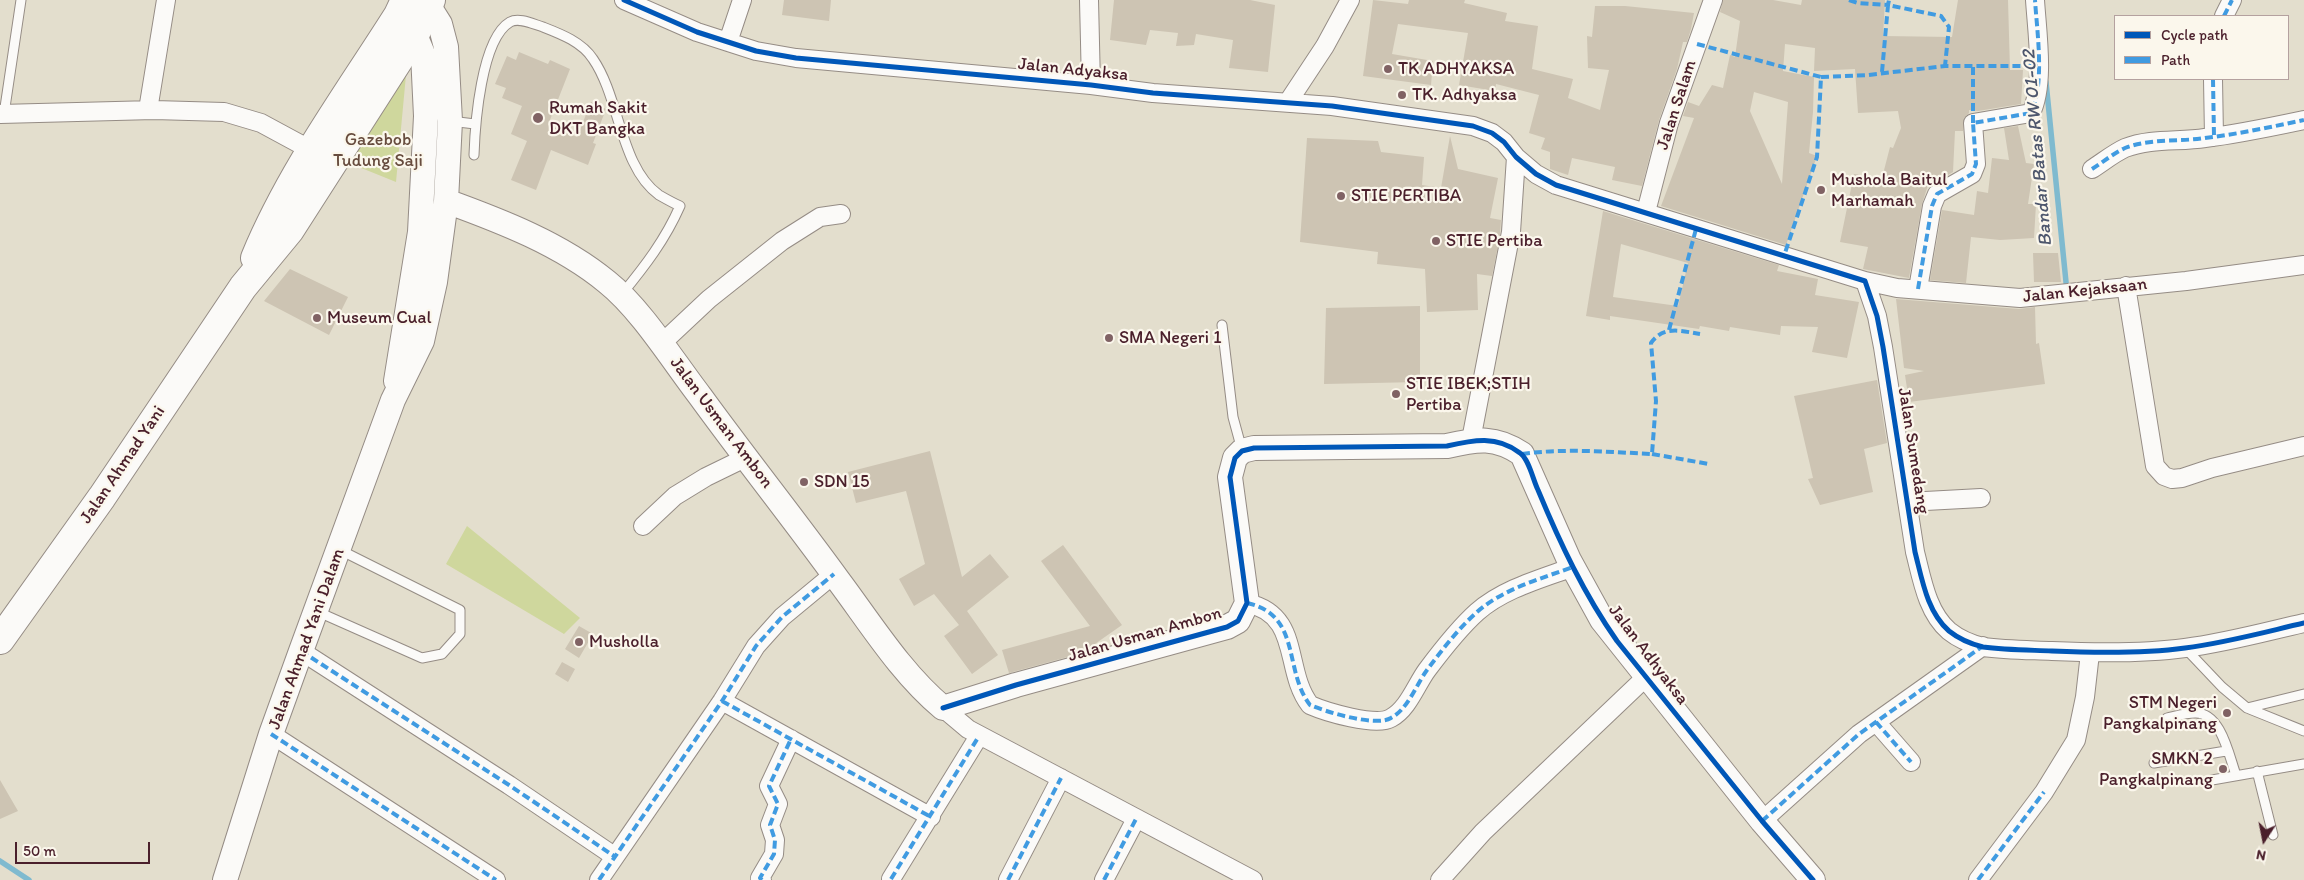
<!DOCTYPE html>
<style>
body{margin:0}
#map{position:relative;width:2304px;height:880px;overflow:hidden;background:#e3decd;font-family:Itim,sans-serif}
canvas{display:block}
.legend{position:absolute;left:2114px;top:15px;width:175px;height:65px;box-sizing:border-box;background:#fbf7ec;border:1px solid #b4a19f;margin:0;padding:6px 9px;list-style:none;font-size:15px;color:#4a1f2b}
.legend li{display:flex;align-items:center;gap:10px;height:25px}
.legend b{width:25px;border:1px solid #b4a19f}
.north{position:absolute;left:2239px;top:815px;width:50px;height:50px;-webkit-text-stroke:4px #fbf7ec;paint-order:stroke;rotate:191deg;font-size:14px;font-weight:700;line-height:20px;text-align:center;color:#4a1f2b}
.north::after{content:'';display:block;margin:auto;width:18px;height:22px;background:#4a1f2b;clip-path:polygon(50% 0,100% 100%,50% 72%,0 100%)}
.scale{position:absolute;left:15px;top:842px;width:135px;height:22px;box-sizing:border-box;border:2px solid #4a1f2b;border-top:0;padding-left:6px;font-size:15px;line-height:18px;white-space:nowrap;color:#4a1f2b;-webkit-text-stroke:4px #fbf7ec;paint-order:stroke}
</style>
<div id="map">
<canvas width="2304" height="880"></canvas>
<ul class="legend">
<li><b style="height:6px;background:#0057b8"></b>Cycle path</li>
<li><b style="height:6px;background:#409be1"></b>Path</li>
</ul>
<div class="north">N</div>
<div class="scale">50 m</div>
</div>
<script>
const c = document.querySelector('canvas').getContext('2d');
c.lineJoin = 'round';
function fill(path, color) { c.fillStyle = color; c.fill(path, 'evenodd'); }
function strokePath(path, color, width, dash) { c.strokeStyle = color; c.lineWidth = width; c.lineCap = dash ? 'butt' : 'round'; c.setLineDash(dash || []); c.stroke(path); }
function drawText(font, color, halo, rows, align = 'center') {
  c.font = font + ' Itim,sans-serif'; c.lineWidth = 4.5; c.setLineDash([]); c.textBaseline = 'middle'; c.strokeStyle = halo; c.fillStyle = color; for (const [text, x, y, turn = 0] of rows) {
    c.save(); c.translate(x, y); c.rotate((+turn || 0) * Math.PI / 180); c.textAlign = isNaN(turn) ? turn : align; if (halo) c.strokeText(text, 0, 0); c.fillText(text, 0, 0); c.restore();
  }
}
fill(new Path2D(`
 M406,75L396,182L344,161Z
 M467,526L580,618L564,634L446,564Z`), '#cfd79d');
strokePath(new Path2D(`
 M2046,82L2067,292
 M0,861L29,880`), '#7fbacf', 5.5);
fill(new Path2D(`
 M784,0H831L829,21L782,15Z
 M1114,0H1250L1275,5L1268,72L1229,68L1233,40L1196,34L1194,45L1176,46L1178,33L1150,30L1146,45L1110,40Z
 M1373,0L1408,4L1409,0H1465L1464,3L1507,13L1505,21L1538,26L1532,69L1573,79L1568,98L1600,110L1609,70L1588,68L1587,36L1592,37L1595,6H1625L1694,13L1691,29L1687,42H1683L1677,69L1659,120L1642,186L1612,180L1615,167L1572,158L1568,175L1550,169V152L1541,149L1545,138L1529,133L1539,95L1496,84L1495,91L1459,85L1468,33L1398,24L1392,54L1433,61L1431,85L1363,76Z
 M1723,0H1773L1801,5L1802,0H1885L1883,36L1952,37L1958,0H2008L2010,70H2023L2021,104L1978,111L1969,110V113L1964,118L1963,131H1955L1953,172L1940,180L1930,179L1922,204L1909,278L1863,269L1868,247L1840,242L1854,174L1882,178L1890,147L1893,148L1901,128L1898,111L1858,113L1855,69L1814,71L1815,48L1785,44L1783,71L1814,77L1813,112L1809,153L1817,156L1786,245L1661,206L1694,118L1683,116L1688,102L1699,106L1712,85L1723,88L1730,55L1735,57L1740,21L1720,12ZM1754,92L1788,102L1782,184L1750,111Z
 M519,52L548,64L550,60L570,69L548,125L577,137L591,102L606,109L593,143L596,144L588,165L551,150L536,190L511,180L527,141L511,134L522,106L502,98L506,88L495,84L507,56L516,60Z
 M2018,126L2026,163L2034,164L2028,204H2036L2034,238L2000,240L1971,237L1966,283L1930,280L1942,210L1974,215L1977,191L1988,193L1992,158L2009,160L2004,128Z
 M1450,136L1458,169L1498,178L1490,218L1501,220L1500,235L1492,276L1477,274L1478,310L1427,312L1425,269L1377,264L1378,252L1300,242L1307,138L1378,141L1381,152L1424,157L1422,185L1441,188Z
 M1603,211L1779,265L1777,271L1818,279L1815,295L1859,302L1847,358L1812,352L1818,327L1781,326L1780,335L1730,327L1729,331L1700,326L1699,329L1610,316V320L1586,316ZM1621,244L1688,263L1678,306L1613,297Z
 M2033,253H2058L2061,282H2034Z
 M290,269L348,297L329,335L264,301Z
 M1896,299L2019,309L2035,307L2036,344L2039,343L2045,384L1909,402L1905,375L1924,371L1904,368Z
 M1420,306V382L1324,384L1326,308Z
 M1877,380L1887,443L1864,449L1873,492L1820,505L1808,479L1813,478L1794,396Z
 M930,451L962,577L990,554L1009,577L967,611L998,655L972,674L944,636L959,625L934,594L914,606L899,579L925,564L906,491L856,503L848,472Z
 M1063,545L1122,625L1092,646L1093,650L1009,673L1002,650L1090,626L1041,561Z
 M579,626L593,634L579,658L565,649Z
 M562,662L575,669L568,682L555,674Z
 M0,780L18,811L0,819Z`), '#cdc4b3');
const lane = new Path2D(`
 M4,114L21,0
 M450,121L475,124
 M474,155C475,125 481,39 510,22C519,17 533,24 543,27C561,34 582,42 593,59C620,98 620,167 659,195C666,199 673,203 680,206C665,240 645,266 622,294
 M1222,325L1233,417L1242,450
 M316,611L422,658L442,654L460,634V610L340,550
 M2185,648L2222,687L2247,708L2304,731
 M2247,708L2304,694
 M2167,718C2176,716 2186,713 2195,713C2221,712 2229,756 2236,775
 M2154,763L2226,751
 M2257,771L2273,835
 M2212,780L2304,764`);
const street = new Path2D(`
 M624,0L697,32L756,51L796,58L1091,85L1153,93L1332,106L1473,126L1492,133L1504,142L1516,157L1536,174L1556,185L1865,281L1877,316L1883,347L1915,552C1922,579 1927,612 1949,631C1959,639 1971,644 1983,647C2006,650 2029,650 2052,651C2096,653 2141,654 2185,648C2225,643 2265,632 2304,623
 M1089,0L1091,85
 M2224,16L2232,0
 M728,42L742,0
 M2213,79L2214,137
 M1288,102L1325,46L1350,0
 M148,110L166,0
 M0,114L154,110L224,112L261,123L311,150
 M2092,169C2103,162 2114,153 2125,148C2151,138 2179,142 2205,138C2238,134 2271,127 2304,120
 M1646,212L1669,123L1713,0
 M1865,281L1897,288L2020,298L2186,281L2304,265
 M2126,286L2155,466L2164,476L2172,479L2182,478L2212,468L2304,446
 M1918,289L1932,206L1937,194L1972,174L1976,164L1973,123L2031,113C2045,84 2037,32 2035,0
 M661,344L709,299L782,241L820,217L841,214
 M1471,440L1511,232L1516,157
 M1907,502L1981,498
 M643,526L675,496L706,477L747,457
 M1247,603C1302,615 1283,670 1310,705C1326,712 1376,727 1391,718C1408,709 1416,685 1427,670C1442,650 1458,629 1477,612C1503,589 1540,579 1573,567
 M301,651L509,785L614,856
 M722,701L931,817
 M943,708L968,729L1253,880
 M1876,722L1911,762
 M271,734L496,880
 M1762,821L1859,734L1983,646
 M891,879L979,736
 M599,880L722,701L756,646L782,617L834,574
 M762,880L760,878L774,854L775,840L770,825L778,804L769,786L791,739
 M1008,880L1061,778
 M1104,880L1136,819
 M1440,880L1483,832L1646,677
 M1978,880L2044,792L2076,740L2085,697L2090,653`);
const secondary = new Path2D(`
 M446,201C501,221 561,244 607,282C641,309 673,361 700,396C745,458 793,518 838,580C871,624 901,673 943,708L1016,685L1227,627L1238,621L1247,603L1230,477L1235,458L1242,451L1254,448L1447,446C1478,439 1495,436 1522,454L1569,560L1602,620L1762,821L1813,880
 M396,381L420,232L426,116L423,54L415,35L406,24
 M225,880L271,734L301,651L393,400L422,341L435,282L446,201L450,121L446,47L440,24L425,0`);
const primary = new Path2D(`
 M255,258C291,171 348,94 398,15L405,0
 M0,640L102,497L243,287L290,230L415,35L431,0`);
strokePath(lane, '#958c85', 11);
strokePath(street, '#958c85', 20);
strokePath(secondary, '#958c85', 26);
strokePath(primary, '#958c85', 30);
strokePath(lane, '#fbfaf8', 9);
strokePath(street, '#fbfaf8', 18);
strokePath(secondary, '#fbfaf8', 24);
strokePath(primary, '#fbfaf8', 28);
strokePath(new Path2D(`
 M1849,0L1858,3L1888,5L1889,0
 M2224,16L2232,0
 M1697,44L1821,77L1817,157L1784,256
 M1973,67V123
 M1882,72L1888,5L1941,16L1949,27L1945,66
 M1821,77L1868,75L1945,66H2038
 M2213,79L2214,137
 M2092,169C2103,162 2114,153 2125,148C2151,138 2179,142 2205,138C2238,134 2271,127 2304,120
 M1918,289L1932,206L1937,194L1972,174L1976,164L1973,123L2031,113C2045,84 2037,32 2035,0
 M1669,330L1696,229
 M1522,454C1565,448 1609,452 1652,454L1656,401L1651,343C1664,325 1681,331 1700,334
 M1652,454L1709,464
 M1247,603C1302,615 1283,670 1310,705C1326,712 1376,727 1391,718C1408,709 1416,685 1427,670C1442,650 1458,629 1477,612C1503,589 1540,579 1573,567
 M301,651L509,785L614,856
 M722,701L931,817
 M1876,722L1911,762
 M271,734L496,880
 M1762,821L1859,734L1983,646
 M891,879L979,736
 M599,880L722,701L756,646L782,617L834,574
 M762,880L760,878L774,854L775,840L770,825L778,804L769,786L791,739
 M1008,880L1061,778
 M1104,880L1136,819
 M1978,880L2044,792`), '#409be1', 4, [8, 4]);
strokePath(new Path2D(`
 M624,0L697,32L756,51L796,58L1091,85L1153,93L1332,106L1473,126L1492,133L1504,142L1516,157L1536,174L1556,185L1865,281L1877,316L1883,347L1915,552C1922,579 1927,612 1949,631C1959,639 1971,644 1983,647C2006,650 2029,650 2052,651C2096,653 2141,654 2185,648C2225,643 2265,632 2304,623
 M943,708L1016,685L1227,627L1238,621L1247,603L1230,477L1235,458L1242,451L1254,448L1447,446C1473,440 1497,435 1520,453C1529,459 1533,480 1538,490C1560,543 1584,594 1617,641L1762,821L1813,880`), '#0057b8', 5);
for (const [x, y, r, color] of [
 [1388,69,5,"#806264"],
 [1402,95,5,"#806264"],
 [538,118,6,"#806264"],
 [1821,190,5,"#806264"],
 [1341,196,5,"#806264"],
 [1436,241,5,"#806264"],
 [317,318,5,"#806264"],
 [1109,338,5,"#806264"],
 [1396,394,5,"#806264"],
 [804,482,5,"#806264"],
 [579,642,5,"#806264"],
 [2227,713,5,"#806264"],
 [2223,769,5,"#806264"]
]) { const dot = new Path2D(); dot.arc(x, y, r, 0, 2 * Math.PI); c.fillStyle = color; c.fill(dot); strokePath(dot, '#fbf7ec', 2); }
drawText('18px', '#4a1f2b', '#fbf7ec', [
 ["TK ADHYAKSA",1398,69],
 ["TK. Adhyaksa",1412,95],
 ["Rumah Sakit",549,108],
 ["DKT Bangka",549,129],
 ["Mushola Baitul",1831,180],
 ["Marhamah",1831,201],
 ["STIE PERTIBA",1351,196],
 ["STIE Pertiba",1446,241],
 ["Museum Cual",327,318],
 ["SMA Negeri 1",1119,338],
 ["STIE IBEK;STIH",1406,384],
 ["Pertiba",1406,405],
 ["SDN 15",814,482],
 ["Musholla",589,642],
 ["STM Negeri",2217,703,"right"],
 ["Pangkalpinang",2217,724,"right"],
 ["SMKN 2",2213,759,"right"],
 ["Pangkalpinang",2213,780,"right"]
], 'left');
drawText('18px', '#4a1f2b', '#fbf7ec', [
 ["Jalan Adyaksa",1073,70,6],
 ["Jalan Salam",1677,105,-72],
 ["Jalan Kejaksaan",2085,291,-6],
 ["Jalan Usman Ambon",721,423,53],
 ["Jalan Sumedang",1913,451,81],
 ["Jalan Ahmad Yani",123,465,-56],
 ["Jalan Usman Ambon",1145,635,-16],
 ["Jalan Ahmad Yani Dalam",307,639,-70],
 ["Jalan Adhyaksa",1648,655,53]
]);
drawText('18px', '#674c3e', '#fbf7ec', [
 ["Gazebob",378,140],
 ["Tudung Saji",378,161]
]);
drawText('italic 19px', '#4e576d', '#fbf7ec', [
 ["Bandar Batas RW 01-02",2038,148,-95]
]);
</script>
